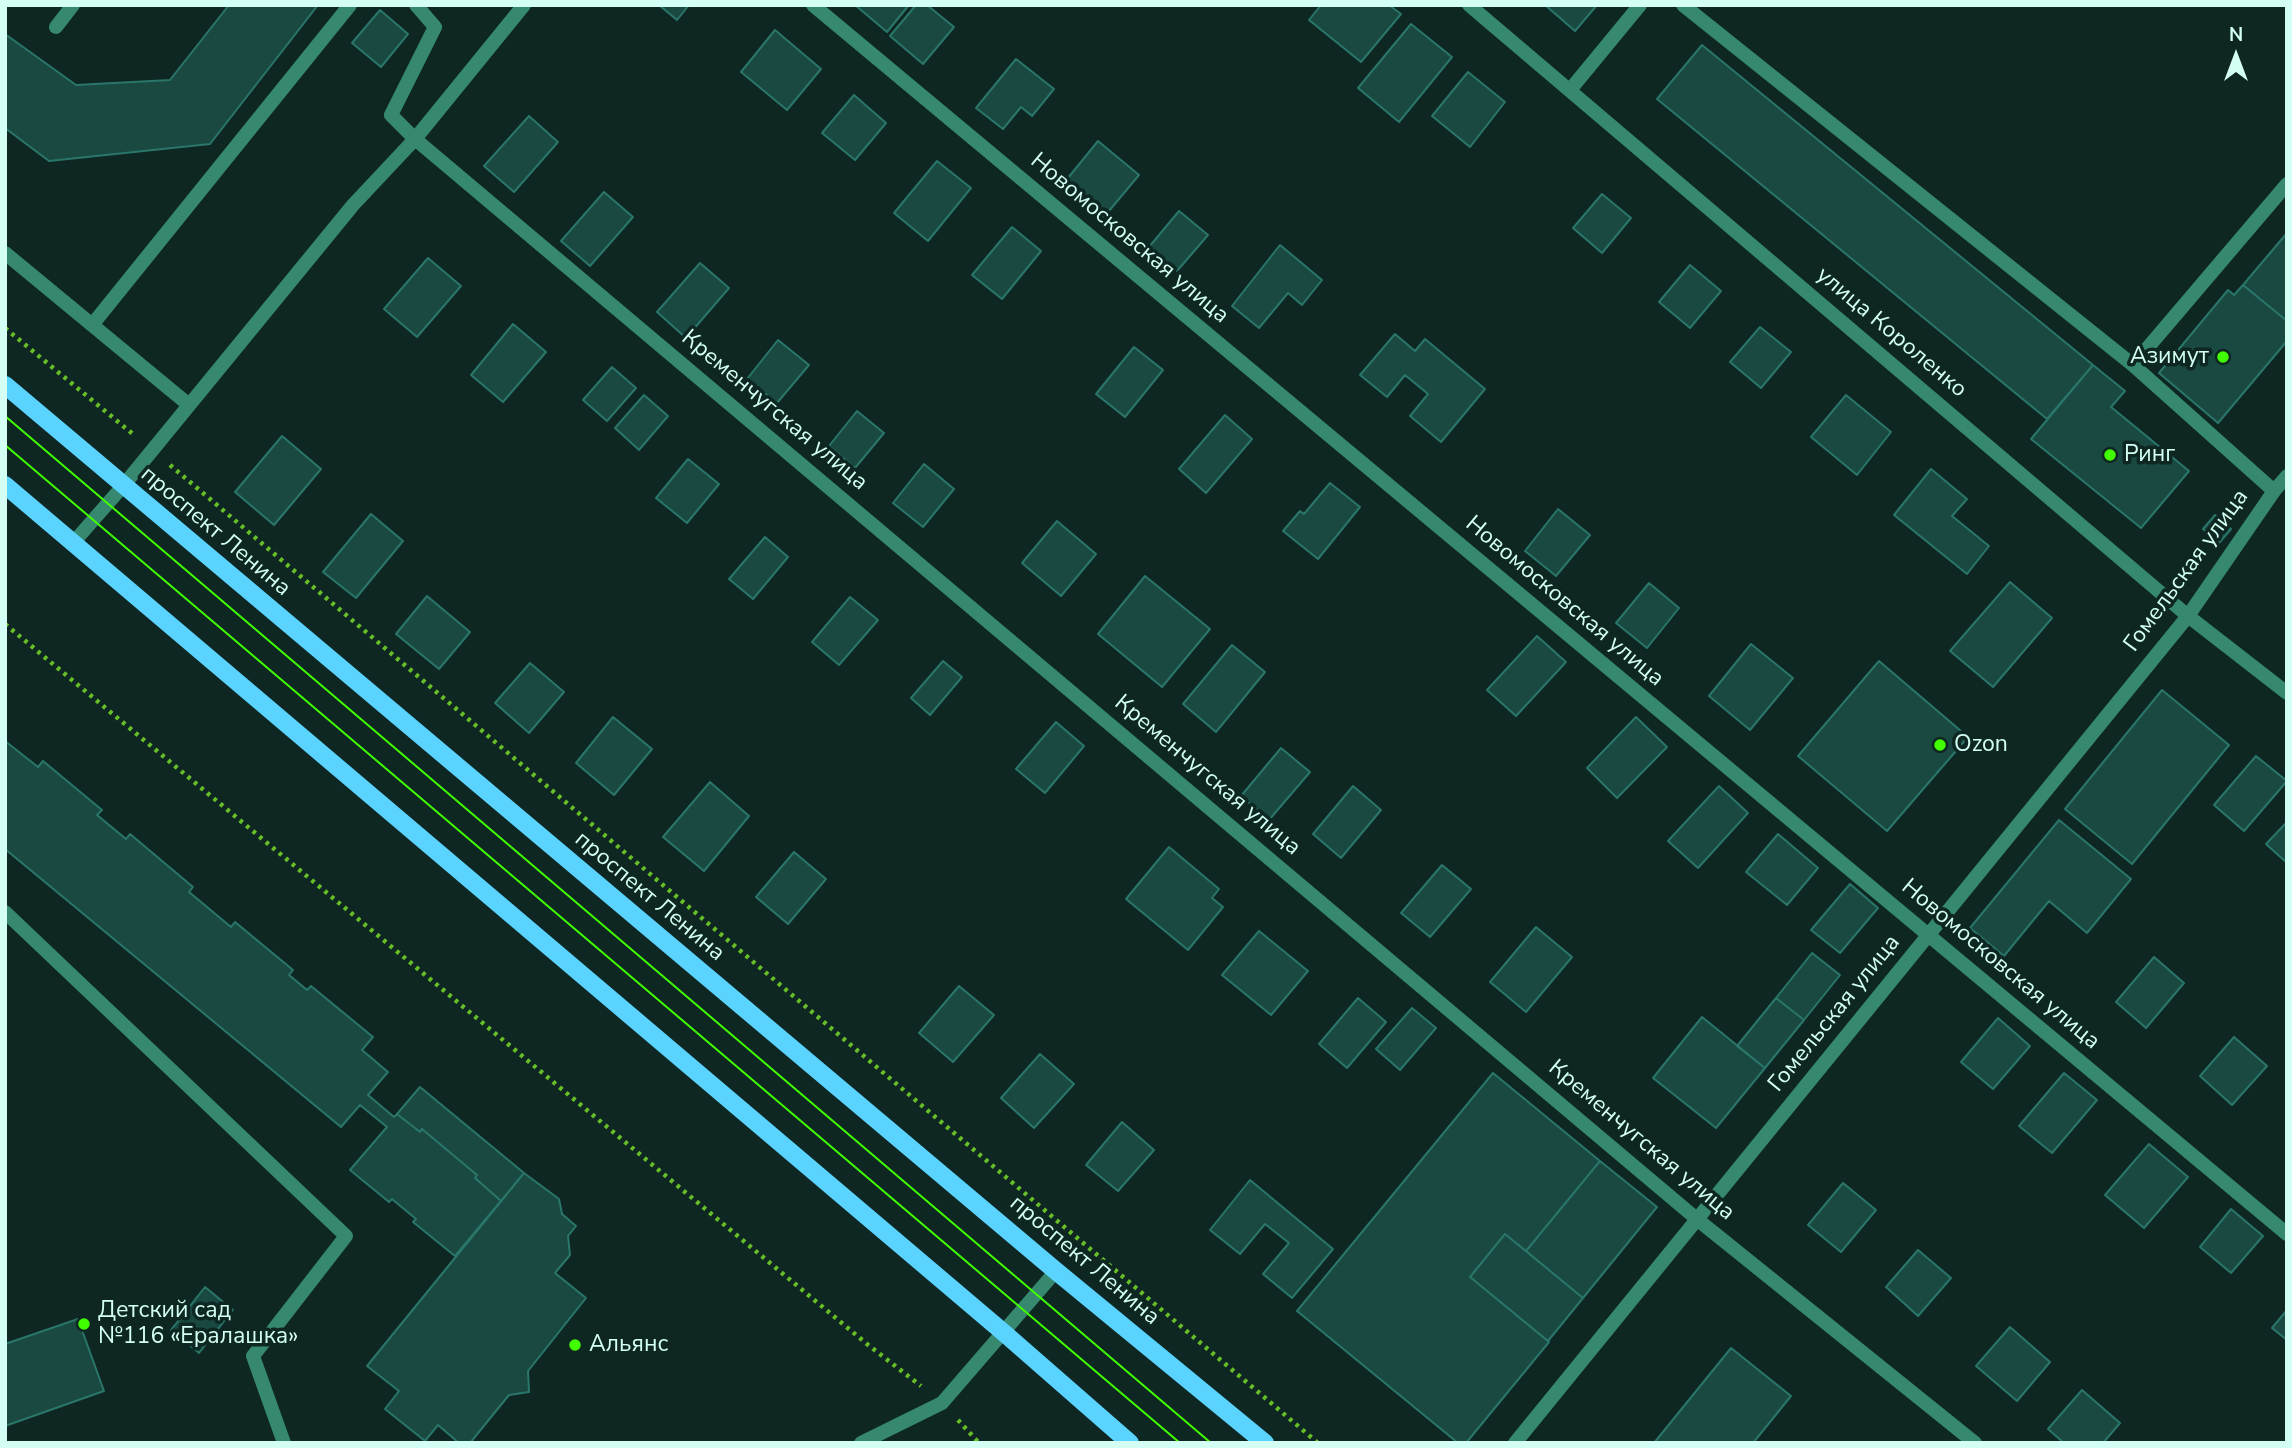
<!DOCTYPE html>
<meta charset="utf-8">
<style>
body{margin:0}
#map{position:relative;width:2292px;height:1448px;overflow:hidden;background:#0e2722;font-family:"Nunito Sans",sans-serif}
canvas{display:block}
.frame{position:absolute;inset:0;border:7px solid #d3fff4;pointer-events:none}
.north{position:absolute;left:2201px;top:21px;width:70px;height:70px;-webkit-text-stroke:5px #0e2722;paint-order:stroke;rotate:0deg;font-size:19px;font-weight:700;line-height:28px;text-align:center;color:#d3fff4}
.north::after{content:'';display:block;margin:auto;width:24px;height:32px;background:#d3fff4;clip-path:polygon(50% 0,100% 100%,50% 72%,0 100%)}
</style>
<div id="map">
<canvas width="2292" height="1448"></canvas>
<div class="frame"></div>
<div class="north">N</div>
</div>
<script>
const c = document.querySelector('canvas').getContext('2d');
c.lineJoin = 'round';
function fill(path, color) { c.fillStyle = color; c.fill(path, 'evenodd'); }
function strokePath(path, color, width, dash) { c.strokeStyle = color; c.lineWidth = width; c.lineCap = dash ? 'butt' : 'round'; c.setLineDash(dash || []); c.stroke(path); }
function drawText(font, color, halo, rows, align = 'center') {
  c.font = font + ' "Nunito Sans",sans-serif'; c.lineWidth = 7; c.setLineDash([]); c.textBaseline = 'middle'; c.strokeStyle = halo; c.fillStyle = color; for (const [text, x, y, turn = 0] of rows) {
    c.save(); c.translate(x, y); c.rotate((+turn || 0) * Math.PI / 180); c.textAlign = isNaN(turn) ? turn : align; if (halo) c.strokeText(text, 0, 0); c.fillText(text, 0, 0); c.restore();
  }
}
const building = new Path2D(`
 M229,5H318L210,144L49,161L5,128V34L76,85L170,80Z
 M659,5H689L677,20Z
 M855,5H909L887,32Z
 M916,5H927L954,27L923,64L890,36Z
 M1321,5H1389L1401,14L1361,62L1309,20Z
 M1545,5H1597L1575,31Z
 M380,10L408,34L381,67L352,43Z
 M1411,24L1452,57L1399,122L1358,88Z
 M775,30L821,69L787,110L741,72Z
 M1702,45L2093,365L2047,419L1657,99Z
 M1016,59L1054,89L1032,116L1021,107L1003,129L976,108Z
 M1468,72L1505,102L1470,147L1432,116Z
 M854,95L886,123L855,160L822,133Z
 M529,116L558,142L514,192L484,166Z
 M1098,141L1139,175L1104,217L1063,184Z
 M937,161L971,188L928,241L894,213Z
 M604,192L633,217L590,266L561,241Z
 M1602,194L1631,218L1602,253L1573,228Z
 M1179,211L1208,235L1177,271L1149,247Z
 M1012,227L1041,251L1002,299L972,275Z
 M2287,233V321L2243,285Z
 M1280,245L1322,280L1302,305L1288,293L1259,328L1232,306Z
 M428,258L461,286L417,337L384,309Z
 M700,263L729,288L686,338L657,312Z
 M1690,265L1721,291L1690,328L1659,302Z
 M2243,285L2287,321V341L2218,423L2159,373L2228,290L2234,295Z
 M513,324L546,352L503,402L471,375Z
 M1760,327L1791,352L1761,388L1730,362Z
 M1395,334L1415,351L1425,339L1485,389L1441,442L1410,416L1428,394L1405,375L1387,397L1360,375Z
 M778,340L809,365L777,403L747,379Z
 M1134,347L1163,370L1125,417L1096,394Z
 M2093,365L2125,391L2111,407L2189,471L2141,528L2031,439Z
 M612,367L636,388L607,421L583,400Z
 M644,395L668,416L639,450L615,428Z
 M1846,395L1891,432L1857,475L1811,437Z
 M857,411L884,433L855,468L829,446Z
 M1225,415L1252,439L1206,493L1179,469Z
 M282,436L321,469L274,525L235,492Z
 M688,459L719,484L687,523L656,498Z
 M924,464L954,489L923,527L893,503Z
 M1931,469L1967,499L1952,516L1989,546L1967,574L1894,515Z
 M1330,483L1360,507L1318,559L1283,531L1300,511L1304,514Z
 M1558,509L1590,535L1556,576L1525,551Z
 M371,514L403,541L356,598L323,572Z
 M2215,515L2231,529L2219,543L2203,529Z
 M1057,521L1096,554L1061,596L1022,563Z
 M765,537L788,557L753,599L729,579Z
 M1145,576L1210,629L1162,687L1098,634Z
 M2010,582L2052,618L1993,687L1950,651Z
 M1649,583L1679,608L1647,648L1616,623Z
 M427,596L470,632L439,669L396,634Z
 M850,597L878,620L839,665L812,642Z
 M1537,636L1566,662L1516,716L1487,690Z
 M1751,644L1793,678L1750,730L1709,696Z
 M1232,645L1265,672L1216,732L1183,704Z
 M943,661L962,677L930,715L911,698Z
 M1879,661L1968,737L1887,831L1798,756Z
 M530,663L564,692L529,733L495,703Z
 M2162,690L2229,745L2132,864L2065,809Z
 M613,717L652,749L614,795L576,763Z
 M1636,717L1667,747L1617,798L1587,768Z
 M1056,722L1084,746L1045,793L1016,769Z
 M5,741L38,767L43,761L102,810L97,815L126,839L130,834L193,887L189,892L231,927L235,922L293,970L289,975L307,990L311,986L373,1037L362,1050L388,1072L368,1095L394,1117L397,1114L420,1132L422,1129L477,1175L475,1178L501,1201L455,1256L413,1222L416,1219L392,1199L389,1202L350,1170L387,1127L360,1105L341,1127L5,849Z
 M1281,748L1310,772L1269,820L1241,796Z
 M2256,756L2287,781L2244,831L2214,805Z
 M710,782L749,816L704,871L663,837Z
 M1353,786L1381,810L1341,858L1313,834Z
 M1719,786L1748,813L1698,868L1668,841Z
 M2059,820L2131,879L2087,933L2049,901L2004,956L1970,928Z
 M2287,822V863L2266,844Z
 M1778,834L1818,868L1787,905L1746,872Z
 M1169,847L1219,889L1212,898L1223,907L1188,950L1126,899Z
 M794,852L826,879L788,924L756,897Z
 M1442,865L1471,889L1430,937L1401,913Z
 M1850,884L1878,908L1840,953L1811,930Z
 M1536,927L1572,957L1526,1012L1490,982Z
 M1259,931L1308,971L1271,1015L1222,975Z
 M1812,953L1840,975L1804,1020L1776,998Z
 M2154,957L2184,983L2146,1028L2116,1002Z
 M959,986L994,1015L953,1062L919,1033Z
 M1358,998L1386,1022L1347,1068L1319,1044Z
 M1776,998L1804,1020L1765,1068L1737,1046Z
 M1412,1008L1436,1028L1400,1070L1376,1049Z
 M1702,1017L1765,1068L1716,1128L1653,1078Z
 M1998,1018L2030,1046L1993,1089L1961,1062Z
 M2234,1037L2267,1066L2232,1105L2200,1076Z
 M1040,1054L1074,1084L1034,1128L1001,1098Z
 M1493,1073L1600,1161L1526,1251L1505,1234L1470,1277L1549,1342L1466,1443H1458L1297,1311Z
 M2064,1073L2097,1100L2052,1153L2019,1126Z
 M420,1087L524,1173L501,1201L475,1178L477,1175L422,1129L420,1132L397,1114Z
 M1122,1122L1154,1150L1118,1191L1086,1165Z
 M2149,1144L2188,1177L2144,1228L2105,1195Z
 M1600,1161L1657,1207L1583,1298L1526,1251Z
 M524,1173L559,1199L562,1214L576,1226L568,1236L570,1255L555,1273L586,1298L528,1371L529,1392L509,1395L470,1443H459L438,1425L425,1441L385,1409L399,1391L367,1366Z
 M1250,1180L1333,1249L1292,1298L1263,1274L1289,1243L1265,1224L1240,1254L1210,1230Z
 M1843,1183L1876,1210L1841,1252L1808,1225Z
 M2231,1209L2263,1236L2231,1273L2200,1247Z
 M1505,1234L1583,1298L1548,1341L1470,1277Z
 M1918,1250L1951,1278L1918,1316L1886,1287Z
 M205,1287L233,1310L199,1353L171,1330Z
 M2287,1310V1340L2272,1328Z
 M78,1319L104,1391L5,1426V1344Z
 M2010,1327L2050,1362L2017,1401L1976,1366Z
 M1731,1348L1791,1396L1753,1443H1654Z
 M2082,1390L2120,1423L2103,1443H2064L2048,1429Z`);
fill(building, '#194941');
strokePath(building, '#2a766a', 2);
strokePath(new Path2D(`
 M5,328L134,435
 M170,465L1318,1443
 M5,624L867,1344L921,1386
 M958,1420L979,1443`), '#67be28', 4.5, [3.5, 5]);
strokePath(new Path2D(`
 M1683,5L2133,365L2274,491
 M56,27L73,5
 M1570,90L1640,5
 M415,139L391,115L435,27L416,5
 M5,253L189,405
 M92,325L350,5
 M2133,365L2287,184
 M123,486L353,205L415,139L524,5
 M5,912L346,1236L253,1356L284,1443`), '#36886e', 14);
strokePath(new Path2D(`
 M813,5L2287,1234
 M1469,5L2188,616L2287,693
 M415,139L1698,1220L1975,1443
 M73,543L123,486
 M861,1443L942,1403L1056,1271
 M1515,1443L2188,616L2274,491L2287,476`), '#36886e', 14);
strokePath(new Path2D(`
 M5,385L1056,1271L1265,1443
 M5,485L1003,1332L1130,1443`), '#5ad3ff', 18);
strokePath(new Path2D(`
 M5,416L1211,1443
 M5,445L1180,1443`), '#41fe00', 2);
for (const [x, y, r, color] of [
 [2223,357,7,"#41fe00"],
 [2110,455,7,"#41fe00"],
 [1940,745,7,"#41fe00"],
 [84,1324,7,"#41fe00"],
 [575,1345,7,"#41fe00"]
]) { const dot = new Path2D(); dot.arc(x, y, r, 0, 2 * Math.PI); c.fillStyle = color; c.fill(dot); strokePath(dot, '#0e2722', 2.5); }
drawText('23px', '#d3fff4', '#0e2722', [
 ["Новомосковская улица",1129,239,40],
 ["улица Короленко",1891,333,40],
 ["Кременчугская улица",774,411,40],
 ["проспект Ленина",215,532,40],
 ["Гомельская улица",2187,571,-54],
 ["Новомосковская улица",1564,602,40],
 ["Кременчугская улица",1207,776,40],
 ["проспект Ленина",649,897,40],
 ["Новомосковская улица",2000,965,40],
 ["Гомельская улица",1835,1014,-51],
 ["Кременчугская улица",1641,1141,40],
 ["проспект Ленина",1084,1261,40]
]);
drawText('23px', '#d3fff4', '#0e2722', [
 ["Азимут",2209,357,"right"],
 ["Ринг",2124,455],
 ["Ozon",1954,745],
 ["Детский сад",98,1311],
 ["№116 «Ералашка»",98,1337],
 ["Альянс",589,1345]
], 'left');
</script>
